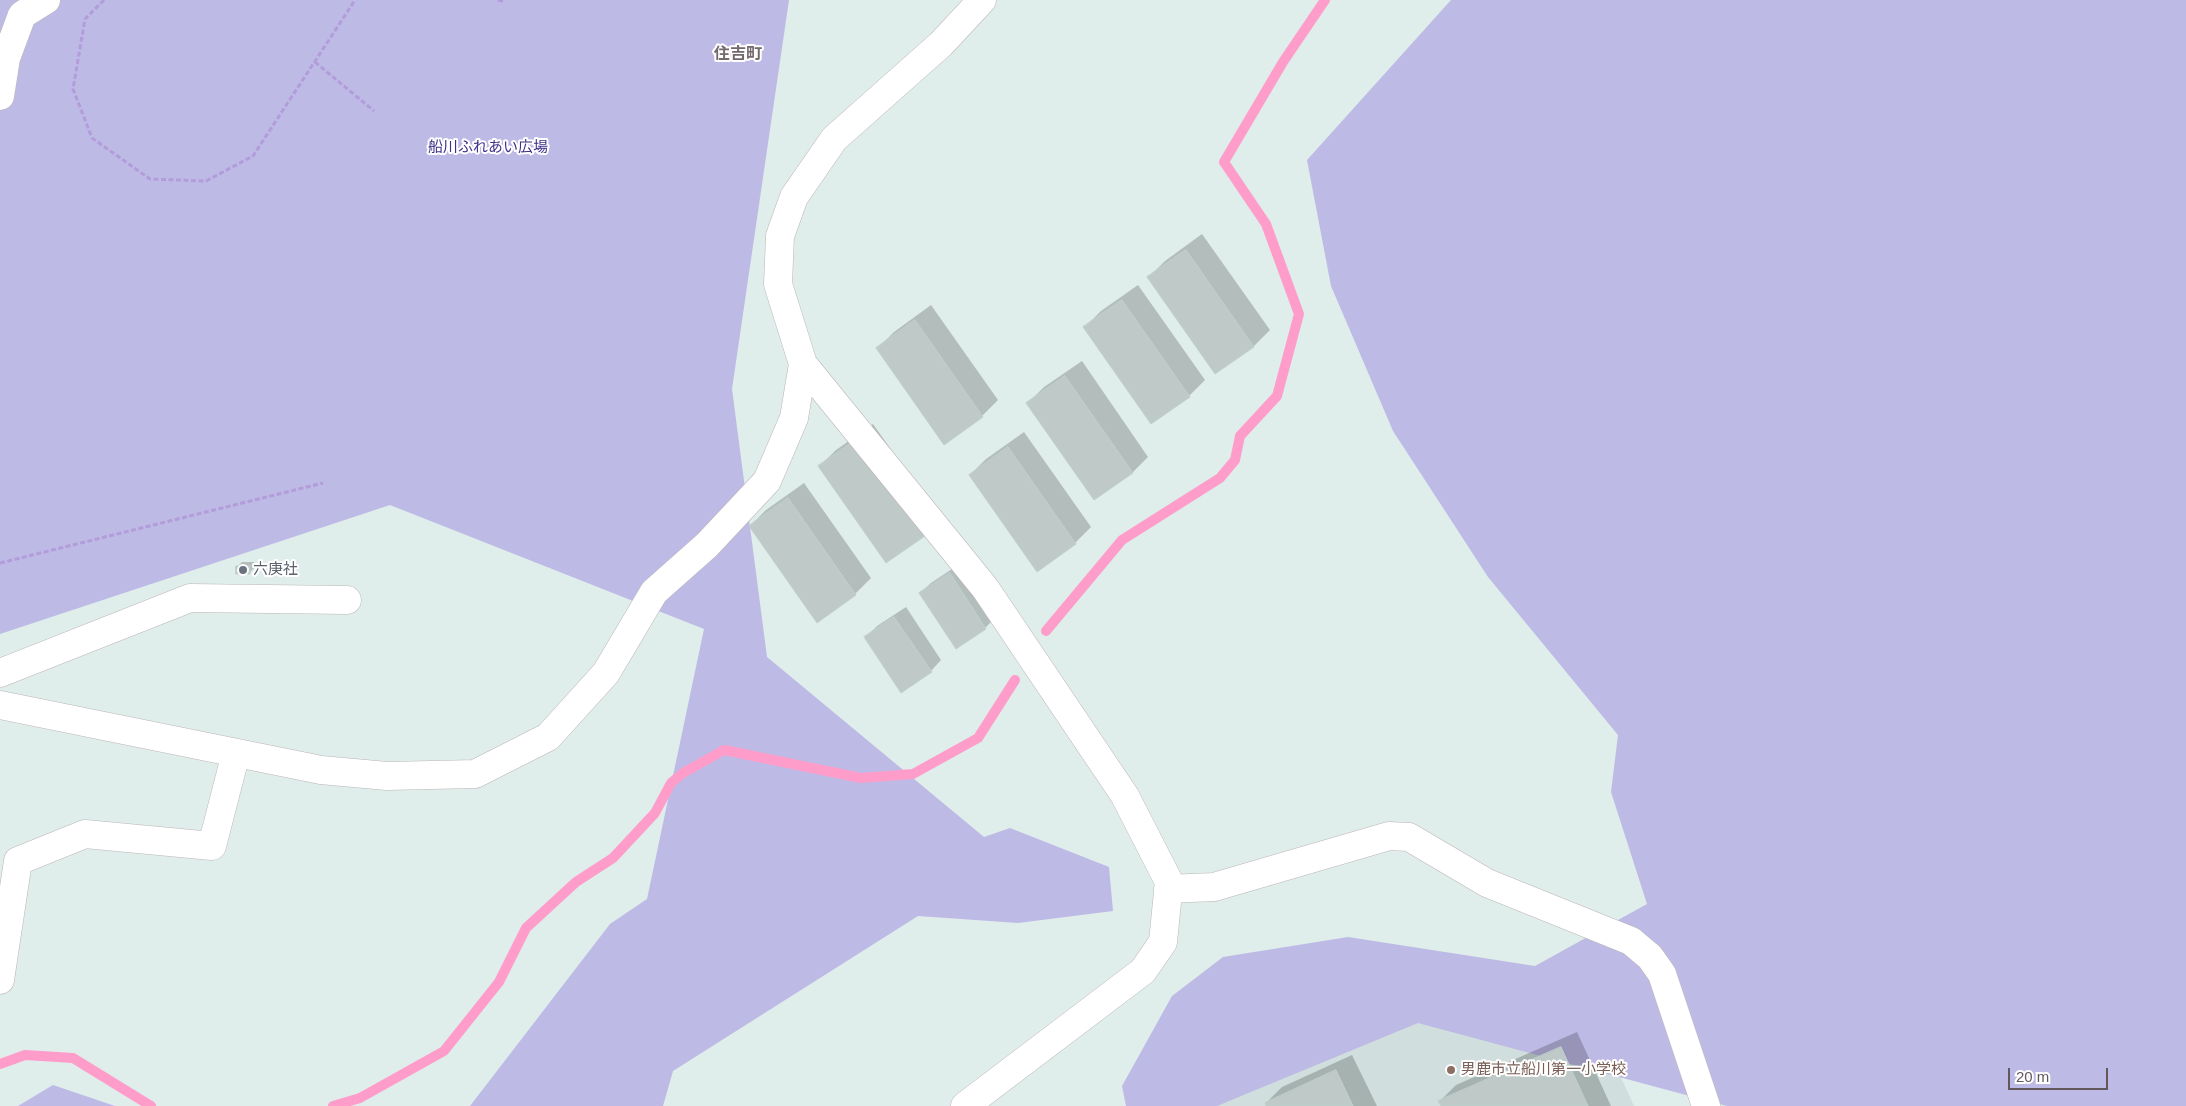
<!DOCTYPE html>
<meta charset="utf-8">
<style>
body{margin:0}
#map{position:relative;width:2186px;height:1106px;overflow:hidden;background:#dfedeb;font-family:Arial,sans-serif}
canvas{display:block}
.scale{position:absolute;left:2008px;top:1068px;width:100px;height:22px;box-sizing:border-box;border:2px solid #62585c;border-top:0;padding-left:6px;font-size:15px;line-height:18px;white-space:nowrap;color:#62585c;-webkit-text-stroke:4px #fff;paint-order:stroke}
</style>
<div id="map">
<canvas width="2186" height="1106"></canvas>
<div class="scale">20 m</div>
</div>
<script>
const c = document.querySelector('canvas').getContext('2d');
c.lineJoin = 'round';
function fill(path, color) { c.fillStyle = color; c.fill(path, 'evenodd'); }
function strokePath(path, color, width, dash) { c.strokeStyle = color; c.lineWidth = width; c.lineCap = dash ? 'butt' : 'round'; c.setLineDash(dash || []); c.stroke(path); }
function drawText(font, color, halo, rows, align = 'center') {
  c.font = font + ' Arial,"Noto Sans JP",sans-serif'; c.lineWidth = 4; c.setLineDash([]); c.textBaseline = 'middle'; c.strokeStyle = halo; c.fillStyle = color; for (const [text, x, y, turn = 0] of rows) {
    c.save(); c.translate(x, y); c.rotate((+turn || 0) * Math.PI / 180); c.textAlign = isNaN(turn) ? turn : align; if (halo) c.strokeText(text, 0, 0); c.fillText(text, 0, 0); c.restore();
  }
}
fill(new Path2D(`
 M1430,998L1601,1034L1634,1106H1211Z`), '#d0dfdd');
fill(new Path2D(`
 M0,0H789L732,389L767,657L984,837L1010,828L1109,867L1113,911L1018,923L918,916L673,1071L663,1106H470L610,924L647,899L704,629L390,505L0,634Z
 M1451,0H2186V1106H1727L1418,1023L1217,1106H1126L1122,1086L1172,996L1223,957L1348,937L1535,966L1647,904L1611,792L1618,735L1488,577L1393,431L1331,286L1307,160Z
 M53,1085L115,1106H18Z`), '#bebae6');
fill(new Path2D(`
 M1202,234L1270,330L1254,346L1216,372L1149,277L1165,261Z
 M1138,285L1205,380L1189,396L1152,422L1085,327L1101,311Z
 M931,305L998,400L982,416L878,348L894,332Z
 M1082,361L1148,457L1132,473L1028,403L1044,387Z
 M873,424L940,519L820,466L836,450Z
 M1024,432L1091,527L1075,543L970,475L986,459Z
 M804,483L871,578L855,594L750,526L766,510Z
 M242,562H254V568L249,573L237,567Z
 M961,563L996,617L985,628L956,647L920,593L931,583Z
 M906,607L941,660L931,671L866,637L877,626Z
 M1577,1032L1611,1106H1442L1440,1101L1456,1085Z
 M1352,1055L1377,1106H1268L1266,1103L1282,1087Z`), '#0003');
strokePath(new Path2D(`
 M1046,631L1122,540L1220,478L1235,460L1240,436L1277,396L1299,314L1266,224L1224,162L1283,62L1325,0
 M0,1064L25,1055L73,1058L151,1106
 M333,1106L360,1098L444,1051L499,982L526,928L576,882L613,858L655,813L671,783L683,773L724,750L861,778L913,774L978,738L1015,680`), '#ff9dca', 10);
const building = new Path2D(`
 M1186,250L1254,347L1215,374L1147,277Z
 M1122,300L1190,397L1151,424L1083,327Z
 M915,320L983,417L944,445L876,348Z
 M1065,376L1133,473L1094,500L1026,403Z
 M857,439L925,536L886,563L818,466Z
 M1008,447L1076,544L1037,572L969,475Z
 M788,498L856,595L817,623L749,526Z
 M236,566H250V574H236Z
 M950,573L986,629L956,649L919,593Z
 M894,617L932,672L901,693L864,637Z
 M1561,1047L1588,1106H1441L1438,1101Z
 M1336,1070L1353,1106H1266L1265,1103Z`);
fill(building, '#bfc9c8');
strokePath(building, '#bed1cd', 1);
const minor = new Path2D(`
 M0,96L6,58L22,15L46,0
 M0,673L190,598L347,600
 M0,705L321,770L387,776L475,774L548,737L606,673L654,592L707,545L767,481L794,418L803,364
 M1168,889L1214,887L1389,836L1409,837L1487,883L1631,941L1650,957L1662,974L1706,1106
 M0,980L18,861L85,834L212,846L236,753
 M965,1106L1143,971L1163,942L1169,882L1125,796L985,588L803,364L778,284L780,236L794,197L834,139L941,44L982,0`);
strokePath(minor, '#bdb5b7', 29);
strokePath(new Path2D(`
 M104,0L85,19L73,89L92,138L150,179L206,181L253,156L355,0
 M498,0L505,2
 M315,62L374,111
 M0,563L323,483`), '#b29cd9', 3, [5, 2.5]);
strokePath(minor, '#fff', 28);
for (const [x, y, r, color] of [
 [243,570,5,"#6b7280"],
 [1451,1070,5,"#8d6e63"]
]) { const dot = new Path2D(); dot.arc(x, y, r, 0, 2 * Math.PI); c.fillStyle = color; c.fill(dot); strokePath(dot, '#fff', 2); }
drawText('15px', '#3e3188', '#fff', [
 ["船川ふれあい広場",488,148]
]);
drawText('15px', '#5b616d', '#fff', [
 ["六庚社",253,570]
], 'left');
drawText('15px', '#785e54', '#fff', [
 ["男鹿市立船川第一小学校",1461,1070]
], 'left');
drawText('bold 16px', '#74696d', '#fff', [
 ["住吉町",738,55]
]);
</script>
